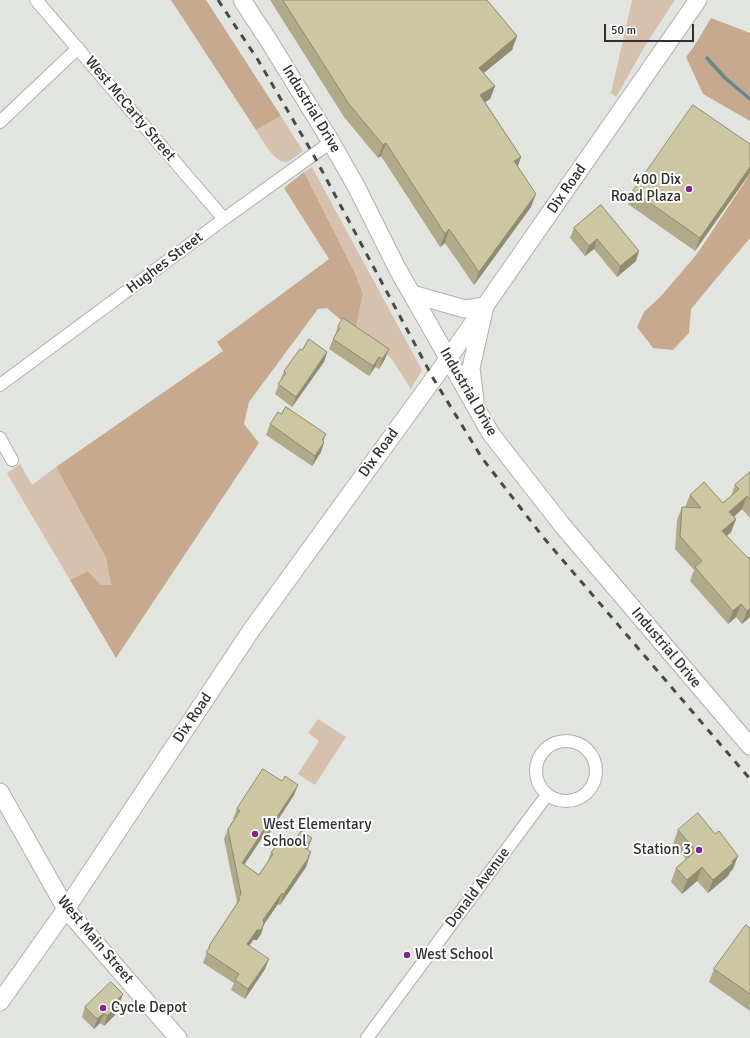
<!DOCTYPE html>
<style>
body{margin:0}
#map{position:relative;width:750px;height:1038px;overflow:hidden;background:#e2e5df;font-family:Signika,sans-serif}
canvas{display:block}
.scale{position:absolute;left:604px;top:24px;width:90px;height:18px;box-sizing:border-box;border:2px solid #30312f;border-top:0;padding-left:5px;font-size:12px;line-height:14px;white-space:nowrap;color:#30312f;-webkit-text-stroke:3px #fff;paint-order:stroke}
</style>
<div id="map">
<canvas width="750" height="1038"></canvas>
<div class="scale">50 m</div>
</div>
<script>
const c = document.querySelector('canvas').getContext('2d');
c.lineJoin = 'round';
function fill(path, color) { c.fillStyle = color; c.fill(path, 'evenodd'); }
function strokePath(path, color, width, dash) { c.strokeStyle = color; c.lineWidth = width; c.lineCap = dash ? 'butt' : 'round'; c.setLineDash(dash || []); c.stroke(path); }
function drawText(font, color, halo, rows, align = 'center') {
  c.font = font + ' Signika,sans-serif'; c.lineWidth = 4; c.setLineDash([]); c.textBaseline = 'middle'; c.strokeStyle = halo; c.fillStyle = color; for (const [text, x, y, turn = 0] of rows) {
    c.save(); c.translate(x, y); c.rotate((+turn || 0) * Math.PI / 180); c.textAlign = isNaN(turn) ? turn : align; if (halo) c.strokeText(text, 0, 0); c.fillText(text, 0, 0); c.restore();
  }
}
fill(new Path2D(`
 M632,0H675L645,46L616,97L611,93Z
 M281,116L303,151C298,154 292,161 286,162C274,163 262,139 256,130Z
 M312,167L422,370L411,389L391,358L355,332L363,294L355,273L304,172Z
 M20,464L32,485L56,467L106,558L111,585H101L88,571L70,580L19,494L7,473Z
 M318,719L346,737L315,785L298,774L319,741L308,733Z`), '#d6c1ae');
fill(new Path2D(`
 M171,0H206L281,116L256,130Z
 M711,18L750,33V121L703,94L686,57L693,48Z
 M304,172L355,273L363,294L355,332L327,308L318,309L249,402L244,424L259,443L116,658L70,580L88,571L101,585H111L106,558L56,467L223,351L217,342L329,259L284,188Z
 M750,174V238L691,309L689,333L673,350L653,348L637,327L644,312L661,296L697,254Z`), '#c6a98f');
strokePath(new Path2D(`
 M707,58L725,78L750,99`), '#678788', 3.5);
const street = new Path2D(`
 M36,0L224,219
 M0,122L78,48
 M0,385L224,219L331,142
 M0,438L12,460
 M536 771a30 30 0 1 1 60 0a30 30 0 1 1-60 0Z
 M367,1038L547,795`);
const secondary = new Path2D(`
 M242,0L267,38L331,142L357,188L397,268L491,434L562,525L750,746
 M412,294L465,309L485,306L471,368L475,400
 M0,792L66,909L178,1038
 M0,1002L66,909L252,629L448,359L698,0`);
strokePath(street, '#aeb1ac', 14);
strokePath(secondary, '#aeb1ac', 19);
strokePath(street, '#fff', 12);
strokePath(secondary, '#fff', 17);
strokePath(new Path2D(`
 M218,0L258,60L313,154L433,378L482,458L543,537L750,779`), '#494a47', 3, [7, 7]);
fill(new Path2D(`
 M270,0H487L517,36L512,50L483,73L495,86L490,99L485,102L521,157L518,166L531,207L474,285L445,243L440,247L381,156L378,158L344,117Z
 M750,144V173L695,251L628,204L633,191Z
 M601,205L636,261L617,277L594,249L585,256L570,238L574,228Z
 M338,327L385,359L379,369L375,367L369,376L329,349Z
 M302,350L327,352L324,362L292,407L275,394L284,371Z
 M270,424L324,442L321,452L312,466L266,435Z
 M750,472V518L742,509L734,517L736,519L731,532L727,536L750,617L742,624L736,617L728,624L690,581L694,570L675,549L677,520L682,507H685L690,495L723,503L731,496L735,485Z
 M282,781L294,795L265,840L262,838L244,865L259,875L267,863L271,853L293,843L308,849L307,850L309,857L306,867L280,905L278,904L264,924L261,934L257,940H253L249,946L265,969L245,999L231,990L234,983L203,963L209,946L235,907L237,902L224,839L228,829L234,819H233L237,809Z
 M678,830L733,869L730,872L728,876L708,893L697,881L682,894L671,882L676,868L686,859L673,844Z
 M750,928V1011L709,982L714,969Z
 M120,1004L118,1005L115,1015L104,1026L100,1023L94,1029L82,1017L85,1007Z`), '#b0aa8b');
fill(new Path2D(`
 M517,36L512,50L474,81L479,68Z
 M495,86L490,99L476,108L480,95Z
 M386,143L381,156L378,158L383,145Z
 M521,157L516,170L514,161Z
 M750,167V173L695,251L700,238Z
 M536,194L531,207L474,285L479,272Z
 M449,229L445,243L440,247L445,234Z
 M597,239L594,249L585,256L589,246Z
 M639,251L636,261L617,277L620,266Z
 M389,349L385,359L379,369L382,359Z
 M327,352L324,362L292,407L296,397Z
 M379,357L375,367L369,376L373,366Z
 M326,434L322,444V440Z
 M324,442L321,452L312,466L315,456Z
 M747,496L742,509L725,525L729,512Z
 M736,519L731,532L717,545L722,531Z
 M741,604L736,617L728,624L733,611Z
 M750,608V617L742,624L747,611Z
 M298,785L294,795L265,840L269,829Z
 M265,828L262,838L238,874L242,863Z
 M312,838L308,849L301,858L305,848Z
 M311,852L306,867L280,905L283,895Z
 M738,856L733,869L730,872L728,876L708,893L713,880L732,861Z
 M702,867L697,881L682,894L687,880Z
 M282,893L278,904L260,930L264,924L261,934L257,940H253L244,954L247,944Z
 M269,959L265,969L245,999L248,989Z
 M123,994L115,1015L104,1026L107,1016L115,1002Z
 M104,1013L100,1023L94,1029L97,1019Z`), '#908b71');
const building = new Path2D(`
 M283,0H487L517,36L479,68L495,86L480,95L521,157L514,161L536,194L479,272L449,229L445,234L386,143L383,145L349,104Z
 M693,105L750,144V167L700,238L633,191Z
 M601,205L639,251L620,266L597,239L589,246L574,228Z
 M343,318L389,349L382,359L379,357L373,366L333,339L340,328L338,327Z
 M309,339L327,352L296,397L278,384L286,373L284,371L300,349L302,350Z
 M286,407L326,434L322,440L324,442L315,456L270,424L278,412L281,414Z
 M750,472V499L747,496L729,512L736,519L722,531L748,558L750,557V608L747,611L741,604L733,611L695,567L702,561L680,536L682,507L701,508L690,495L704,482L723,503L739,489L735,485Z
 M263,769L282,781L285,776L298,785L269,829L265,828L242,863L259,875L273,854L271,853L282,836L293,843L301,831L312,838L305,848L311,852L308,856L309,857L283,895L282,893L263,920L264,924L261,930H257L247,944L269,959L248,989L235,980L239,974L206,952L210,947L209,946L240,899L238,898L241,894L228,829L240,811L237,809Z
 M698,813L715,834L719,831L738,856L732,861L733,863L713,880L702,867L687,880L676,868L696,851L678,830Z
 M746,925L750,928V994L714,969Z
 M111,982L123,994L115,1002L118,1005L107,1016L104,1013L97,1019L85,1007Z`);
fill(building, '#cdc6a2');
strokePath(building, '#908b71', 1);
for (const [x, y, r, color] of [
 [689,189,4,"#82238e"],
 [255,834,4,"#82238e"],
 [699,850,4,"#82238e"],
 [407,955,4,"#82238e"],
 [103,1008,4,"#82238e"]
]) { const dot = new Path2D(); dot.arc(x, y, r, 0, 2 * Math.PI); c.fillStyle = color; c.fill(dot); strokePath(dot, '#fff', 1.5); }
drawText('15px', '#30312f', '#fff', [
 ["West McCarty Street",130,109,50],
 ["Industrial Drive",311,109,59],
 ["Dix Road",567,189,-55],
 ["Hughes Street",165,263,-37],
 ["Industrial Drive",468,392,60],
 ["Dix Road",379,453,-54],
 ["Industrial Drive",666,648,50],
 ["Dix Road",193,718,-56],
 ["Donald Avenue",478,888,-53],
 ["West Main Street",95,940,50]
]);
drawText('15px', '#30312f', '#fff', [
 ["400 Dix",681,180,"right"],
 ["Road Plaza",681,197,"right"],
 ["West Elementary",263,825],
 ["School",263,842],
 ["Station 3",691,850,"right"],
 ["West School",415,955],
 ["Cycle Depot",111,1008]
], 'left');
</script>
